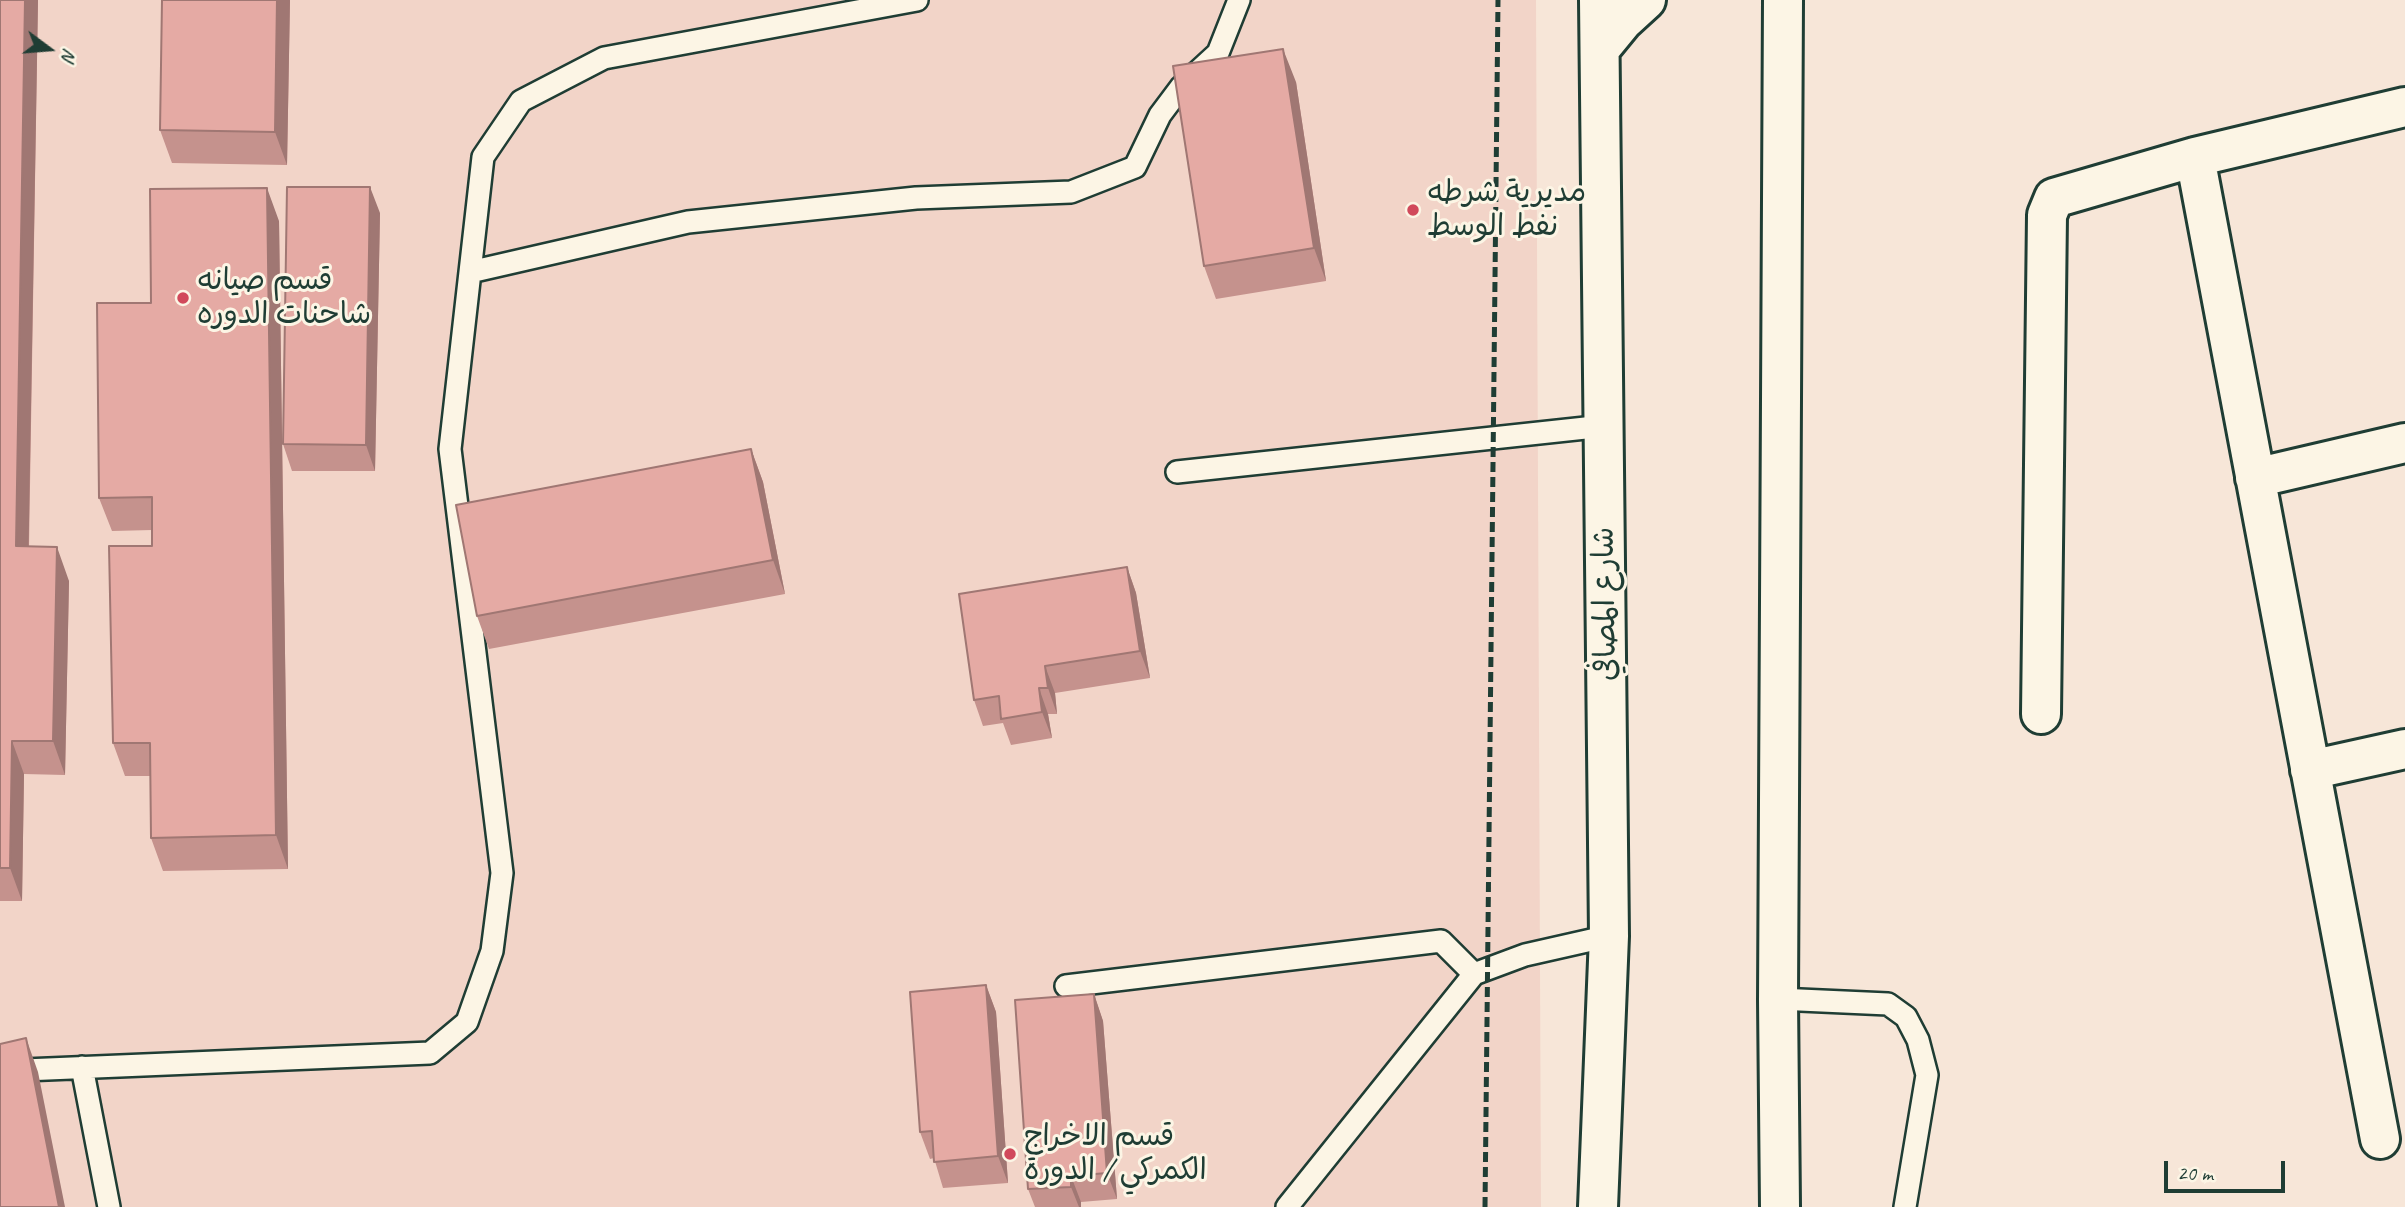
<!DOCTYPE html>
<meta charset="utf-8">
<style>
body{margin:0}
#map{position:relative;width:2405px;height:1207px;overflow:hidden;background:#f7e6d8;font-family:Caveat,sans-serif}
canvas{display:block}
.north{position:absolute;left:14px;top:14px;width:70px;height:70px;-webkit-text-stroke:5px #fcf5e5;paint-order:stroke;rotate:106deg;font-size:19px;font-weight:700;line-height:28px;text-align:center;color:#1f3d34}
.north::after{content:'';display:block;margin:auto;width:24px;height:32px;background:#1f3d34;clip-path:polygon(50% 0,100% 100%,50% 72%,0 100%)}
.scale{position:absolute;left:2164px;top:1161px;width:121px;height:32px;box-sizing:border-box;border:4px solid #1f3d34;border-top:0;padding-left:9px;font-size:21px;line-height:24px;white-space:nowrap;color:#1f3d34;-webkit-text-stroke:5px #fcf5e5;paint-order:stroke}
</style>
<div id="map">
<canvas width="2405" height="1207"></canvas>
<div class="north">N</div>
<div class="scale">20 m</div>
</div>
<script>
const c = document.querySelector('canvas').getContext('2d');
c.lineJoin = 'round';
function fill(path, color) { c.fillStyle = color; c.fill(path, 'evenodd'); }
function strokePath(path, color, width, dash) { c.strokeStyle = color; c.lineWidth = width; c.lineCap = dash ? 'butt' : 'round'; c.setLineDash(dash || []); c.stroke(path); }
function drawText(font, color, halo, rows, align = 'center') {
  c.font = font + ' Caveat,"Playpen Sans Arabic",sans-serif'; c.lineWidth = 6; c.setLineDash([]); c.textBaseline = 'middle'; c.strokeStyle = halo; c.fillStyle = color; for (const [text, x, y, turn = 0] of rows) {
    c.save(); c.translate(x, y); c.rotate((+turn || 0) * Math.PI / 180); c.textAlign = isNaN(turn) ? turn : align; if (halo) c.strokeText(text, 0, 0); c.fillText(text, 0, 0); c.restore();
  }
}
fill(new Path2D(`
 M0,0H1536L1541,1207H0Z`), '#f2d4c8');
const service = new Path2D(`
 M470,272L688,222L916,198L1071,192L1135,167L1160,115L1181,87L1218,53L1239,0
 M1177,472L1604,426
 M1066,986L1441,941L1474,974
 M1778,999L1888,1004L1906,1017L1918,1040L1927,1075L1905,1207
 M82,1067L109,1207
 M0,1071L430,1053L467,1022L492,951L502,873L450,449L483,157L521,101L604,58L917,0
 M1287,1207L1474,974L1525,955L1609,936`);
const minor = new Path2D(`
 M2195,157L2380,1139
 M2255,478L2405,443
 M2041,714L2047,215L2054,198L2195,157L2405,107
 M2310,770L2405,749`);
const secondary = new Path2D(`
 M1600,49L1623,21L1646,0
 M1598,1207L1609,936L1599,0
 M1780,1207L1778,999L1783,0`);
strokePath(service, '#1f3d34', 26);
strokePath(minor, '#1f3d34', 44);
strokePath(secondary, '#1f3d34', 44);
strokePath(service, '#fcf5e5', 21);
strokePath(minor, '#fcf5e5', 38);
strokePath(secondary, '#fcf5e5', 38);
strokePath(new Path2D(`
 M1485,1207L1498,0`), '#1f3d34', 5, [10, 5]);
fill(new Path2D(`
 M0,0H38L29,547L69,581L65,775L24,774L22,901H0Z
 M290,0L287,165L172,163L160,130Z
 M1296,82L1326,281L1216,299L1204,266Z
 M380,213L375,471H292L283,444Z
 M279,221L288,869L163,871L151,838L150,776H125L113,743L152,546V530L112,531L99,498L151,303Z
 M751,449L763,482L785,594L489,649L477,616Z
 M1127,567L1136,593L1150,678L1055,693L1057,714H1048L1052,738L1011,745L1003,723L983,726L974,700Z
 M986,985L996,1012L1008,1183L943,1188L934,1158L930,1159L920,1132Z
 M1094,994L1103,1021L1117,1199L1081,1202V1207H1035L1028,1189Z`), '#c5928d');
fill(new Path2D(`
 M25,0H38L28,580L16,546Z
 M277,0H290L287,165L275,132Z
 M1283,49L1296,82L1326,281L1314,248Z
 M370,187L380,213L375,471L366,445Z
 M267,188L279,221L288,869L276,835Z
 M751,449L763,482L785,594L773,560Z
 M57,547L69,581L65,775L53,741Z
 M1127,567L1136,593L1150,678L1140,651Z
 M1045,666L1055,693L1057,714L1048,688Z
 M1039,688L1048,714L1052,738L1042,712Z
 M12,741L24,774L22,901L10,868Z
 M986,985L996,1012L1008,1183L998,1156Z
 M1094,994L1103,1021L1117,1199L1107,1173Z
 M26,1038L38,1072L65,1207H59Z
 M1071,1176L1081,1202V1207H1079L1071,1187Z`), '#a07773');
const building = new Path2D(`
 M0,0H25L16,546L57,547L53,741H12L10,868H0Z
 M162,0H277L275,132L160,130Z
 M1283,49L1314,248L1204,266L1173,66Z
 M287,187H370L366,445L283,444Z
 M267,188L276,835L151,838L150,743H113L109,546H152V497L99,498L97,303H151L150,189Z
 M751,449L773,560L477,616L456,505Z
 M1127,567L1140,651L1045,666L1048,688H1039L1042,712L1001,719L999,696L974,700L959,594Z
 M986,985L998,1156L934,1162L932,1131L920,1132L910,992Z
 M1094,994L1107,1173L1071,1176V1187L1028,1189L1015,1000Z
 M26,1038L59,1207H0V1044Z`);
fill(building, '#e5aaa4');
strokePath(building, '#a07773', 2);
for (const [x, y, r, color] of [
 [1413,210,7,"#d1495b"],
 [183,298,7,"#d1495b"],
 [1010,1154,7,"#d1495b"]
]) { const dot = new Path2D(); dot.arc(x, y, r, 0, 2 * Math.PI); c.fillStyle = color; c.fill(dot); strokePath(dot, '#fcf5e5', 2.5); }
drawText('30px', '#1f3d34', '#fcf5e5', [
 ["مديرية شرطه",1427,193],
 ["نفط الوسط",1427,227],
 ["قسم صيانه",197,281],
 ["شاحنات الدوره",197,315],
 ["قسم الاخراج",1024,1137],
 ["الكمركي / الدورة",1024,1171]
], 'left');
drawText('30px', '#1f3d34', '#fcf5e5', [
 ["شارع المصافي",1606,604,-91]
]);
</script>
